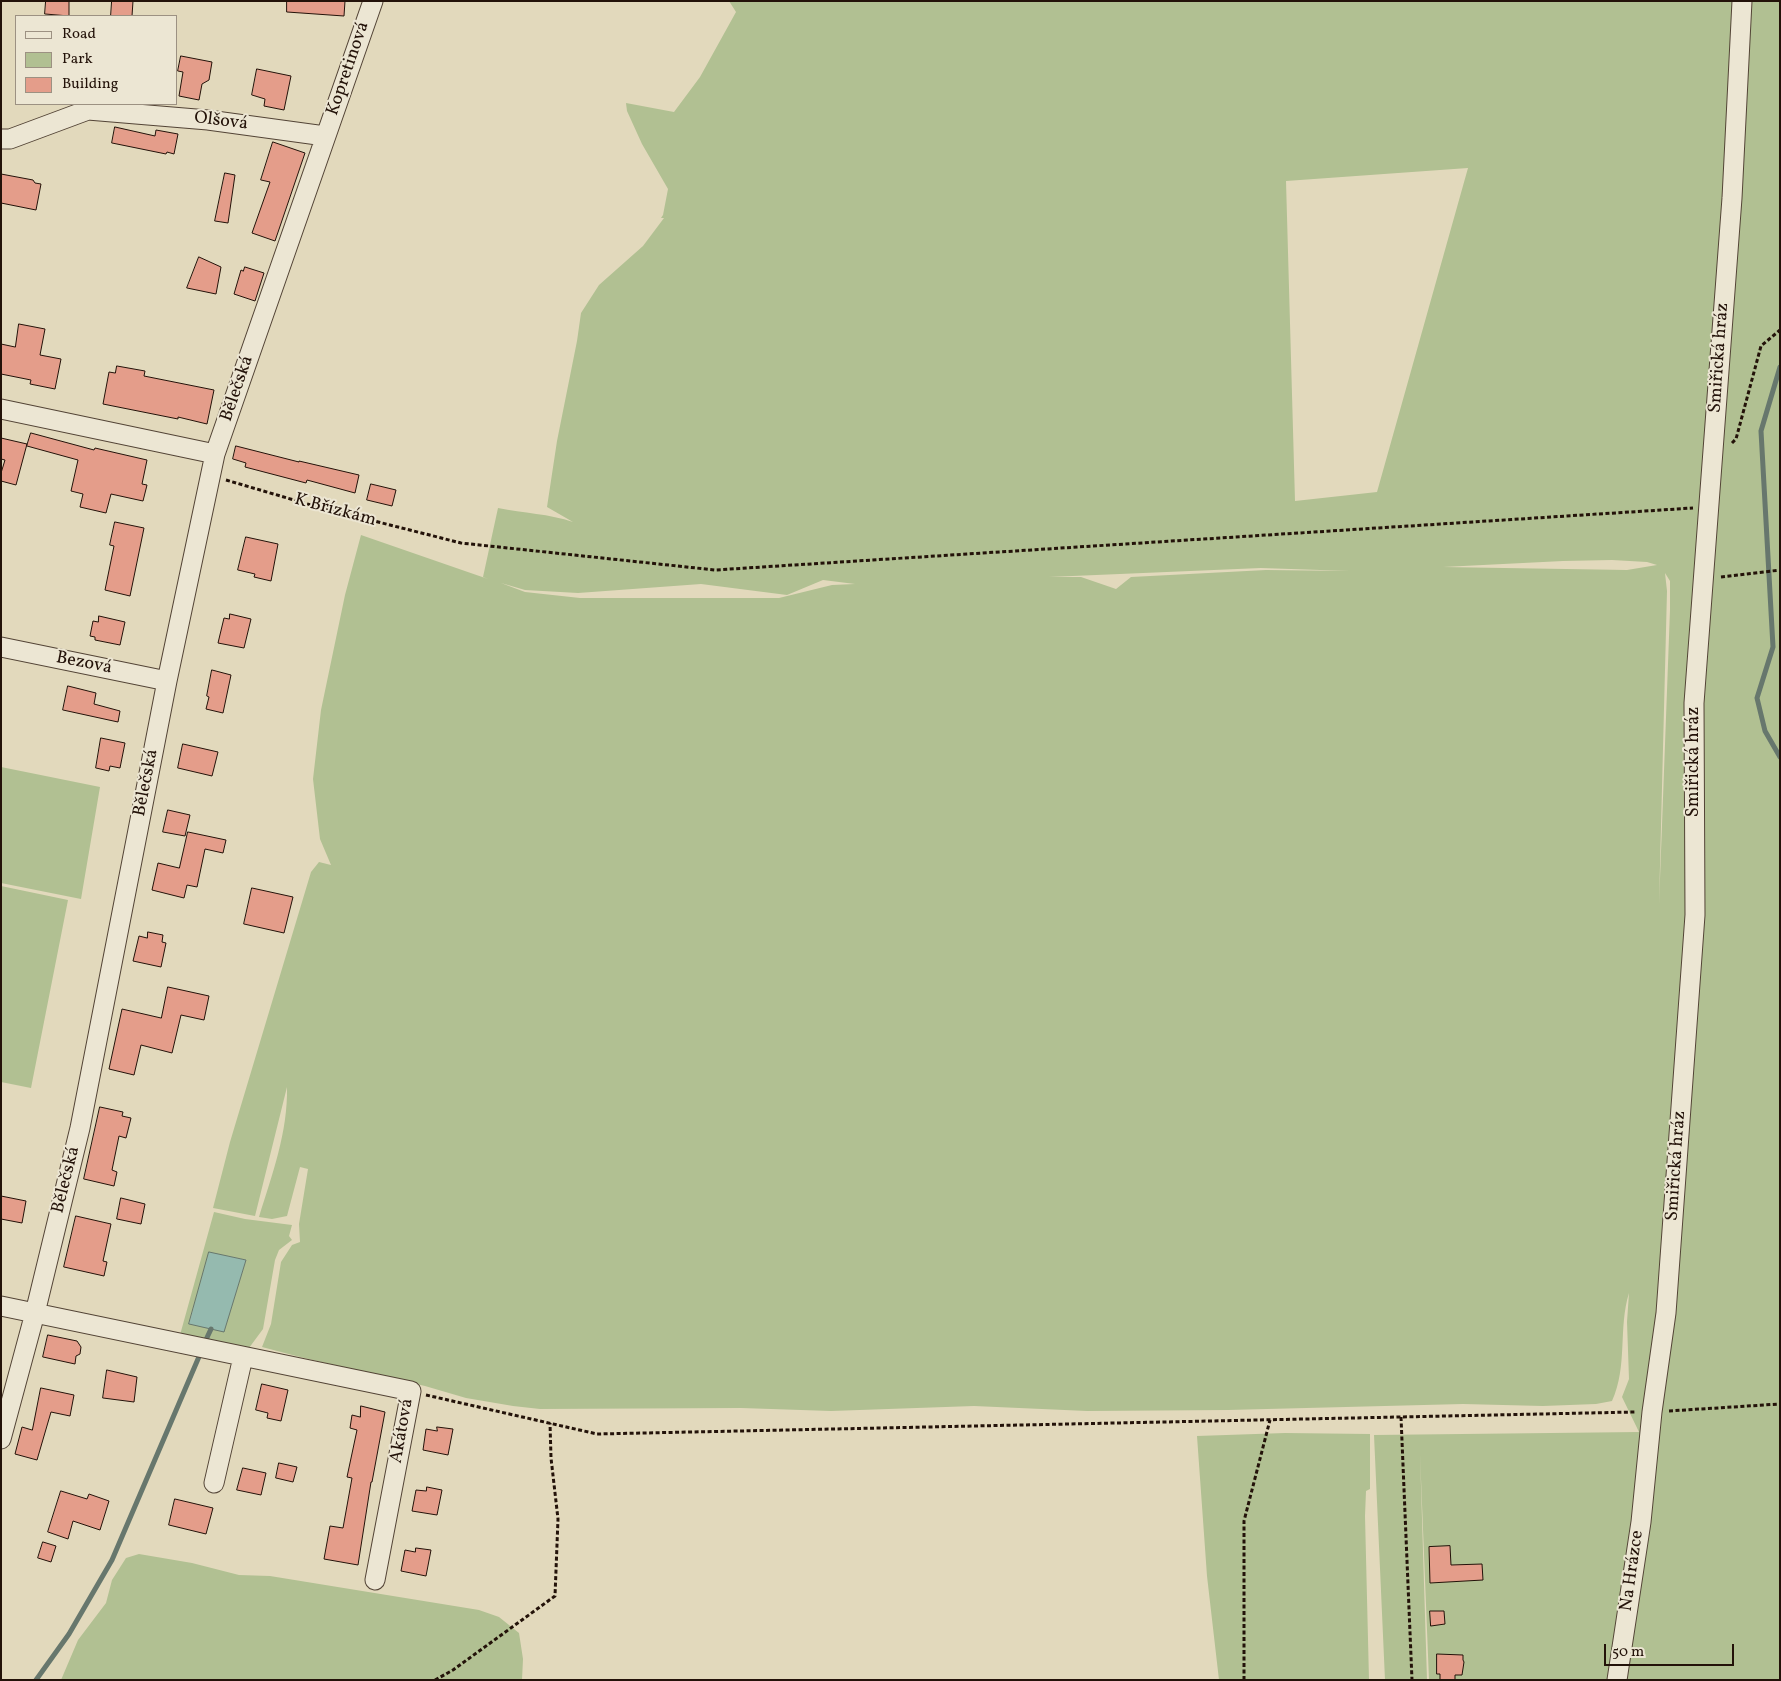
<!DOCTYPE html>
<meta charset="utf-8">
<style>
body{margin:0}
#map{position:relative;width:1781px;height:1681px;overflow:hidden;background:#e2d9bc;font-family:Vollkorn,serif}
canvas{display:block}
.frame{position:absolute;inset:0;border:2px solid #231209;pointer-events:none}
.legend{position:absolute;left:15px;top:15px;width:162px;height:90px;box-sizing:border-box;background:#ece6d3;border:1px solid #9c9182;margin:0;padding:6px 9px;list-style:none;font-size:15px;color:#231209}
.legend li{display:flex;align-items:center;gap:10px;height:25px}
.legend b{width:25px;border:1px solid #9c9182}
.scale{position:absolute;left:1604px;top:1644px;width:130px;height:22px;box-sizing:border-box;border:2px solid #231209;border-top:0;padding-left:6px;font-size:15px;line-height:18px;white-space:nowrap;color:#231209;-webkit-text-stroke:4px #ece6d3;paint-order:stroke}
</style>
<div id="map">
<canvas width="1781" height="1681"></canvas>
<div class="frame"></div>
<ul class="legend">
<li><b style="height:6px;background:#ece6d3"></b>Road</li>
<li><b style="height:14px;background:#b1c092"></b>Park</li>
<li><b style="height:14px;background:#e49d8a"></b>Building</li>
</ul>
<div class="scale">50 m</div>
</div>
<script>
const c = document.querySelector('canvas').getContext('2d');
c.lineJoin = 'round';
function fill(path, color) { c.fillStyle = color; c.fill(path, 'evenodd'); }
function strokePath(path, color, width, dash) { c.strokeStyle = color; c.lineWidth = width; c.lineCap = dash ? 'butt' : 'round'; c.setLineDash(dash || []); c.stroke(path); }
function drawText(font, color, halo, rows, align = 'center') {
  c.font = font + ' Vollkorn,serif'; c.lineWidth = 4; c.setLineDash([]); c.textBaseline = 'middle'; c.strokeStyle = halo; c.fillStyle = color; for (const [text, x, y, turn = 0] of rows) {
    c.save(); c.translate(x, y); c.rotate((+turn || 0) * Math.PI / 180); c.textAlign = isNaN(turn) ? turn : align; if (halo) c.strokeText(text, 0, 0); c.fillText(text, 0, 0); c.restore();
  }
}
fill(new Path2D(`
 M729,1H1780V1680H1429L1420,1454L1427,1680H1385L1374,1435L1639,1432L1622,1397L1629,1379L1627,1322L1629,1293C1618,1328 1628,1366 1612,1401L1596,1404L1543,1406L1463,1404L1228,1410L1087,1411L974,1406L831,1411L741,1408L540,1409L513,1406L466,1398L425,1386L300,1357L262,1347L271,1324L281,1262L292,1245L300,1242L299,1224L308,1169L300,1167L287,1216L272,1219L259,1217C272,1175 288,1132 287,1087L255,1216L213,1208L230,1142L311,872L319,862L331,865L320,839L313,779L321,710L345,595L361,535L488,579L483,577L498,508C523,513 550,514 573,522L547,507L557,441L577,341L581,313L599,285L643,246L664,218H661L663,215L668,189L642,144L627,111L626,103L674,112L700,77L736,12ZM1468,168L1377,492L1295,501L1286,181ZM1612,560L1647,562L1657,565L1627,570L1443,567L1563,561ZM1261,568L1350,571L1266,570L1131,577L1116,589L1081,577H1049ZM1665,573L1670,581V610L1659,905L1667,591ZM823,580L855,584L832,585L779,598H580L525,592L501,583L525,590L578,593L701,584L787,595Z
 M1,767L100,787L81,899L1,883Z
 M1,886L68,900L31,1088L1,1082Z
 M214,1212L245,1219L292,1225L289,1236L292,1240L279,1250L275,1260L263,1329L249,1348L180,1335ZM227,1256L246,1260L224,1331L189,1323L194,1307Z
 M1285,1433L1370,1434V1489L1366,1491L1365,1516L1369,1680H1219L1207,1576L1197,1436Z
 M139,1554L192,1563L239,1575L270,1576L479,1610L499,1617L519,1633L523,1659L522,1680H61L78,1640L106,1603L112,1580L126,1558Z`), '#b1c092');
const water = new Path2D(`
 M209,1252L246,1260L224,1332L189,1324Z`);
fill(water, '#95baaf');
strokePath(water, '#67776d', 1);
strokePath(new Path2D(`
 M1780,367L1761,431L1773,647L1757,698L1765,731L1780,757
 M204,1344L211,1329
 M36,1680L69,1634L112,1560L201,1352`), '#67776d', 5);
const building = new Path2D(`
 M46,1H69V16L45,14Z
 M112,1H133L132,16H111Z
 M287,1H345L344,16L287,12Z
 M181,56L212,62L209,80L202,84L199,100L179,96L183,72L178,71Z
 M257,69L291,76L284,110L264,106L265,99L252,95Z
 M115,127L155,136L156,130L178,134L174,154L167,152L166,154L112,143Z
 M273,142L305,153L275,241L252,233L270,182L261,180Z
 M225,173L235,175L228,223L215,221Z
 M1,174L33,180L35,183L41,184L36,210L1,203Z
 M199,257L221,267L216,294L187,288Z
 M245,267L264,273L255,301L234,294L241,270L243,271Z
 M19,324L45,329L40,355L61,359L55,389L30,384L31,380L1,374V344L15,347Z
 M117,366L145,371L144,376L214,390L207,424L178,417V419L103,404L109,372L115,373Z
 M31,433L94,450L95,448L147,460L142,484L147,485L143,501L111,494L106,513L80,507L83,494L71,491L78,460L27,446Z
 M1,438L27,444L16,485L1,481V473L5,460L1,459Z
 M236,446L299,462V461L359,475L355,493L307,480L306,483L245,467L246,463L233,459Z
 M371,484L396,490L392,506L367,500Z
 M115,522L144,528L130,596L105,590L114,546L110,545Z
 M246,537L278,544L271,581L254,577L255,574L238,570Z
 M230,614L251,619L244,648L218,643L224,618L229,619Z
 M99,616L125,622L120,645L95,640V637L90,636L93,621L98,622Z
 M212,670L231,675L223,713L206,709L209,697L207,696Z
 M68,686L96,693L94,704L120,711L118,722L63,710Z
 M101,738L125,743L120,768L110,766L109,771L96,768Z
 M183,744L218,752L212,776L178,768Z
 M168,810L190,815L185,836L163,832Z
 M188,832L226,840L223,853L205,849L197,887L187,885L184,898L152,890L158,863L179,868Z
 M252,888L293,897L284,933L244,924Z
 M148,932L163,935L162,942L166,943L161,967L133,961L139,936L147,938Z
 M168,987L209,996L204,1020L181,1015L172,1053L141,1045L134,1075L109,1069L122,1009L161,1018Z
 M100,1107L123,1112L122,1116L131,1118L126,1138L119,1136L112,1170L117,1172L114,1186L84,1179Z
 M1,1196L26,1201L22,1223L1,1219Z
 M121,1198L145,1204L141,1224L117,1219Z
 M76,1216L111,1224L103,1261L107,1262L104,1276L64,1267Z
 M48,1335L77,1341L81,1347L80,1354L76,1356L75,1364L43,1357Z
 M107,1370L137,1377L134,1402L103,1398Z
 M262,1384L288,1390L281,1421L267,1418L268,1413L256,1410Z
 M41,1388L74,1395L70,1416L51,1412L37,1460L15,1454L22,1427L32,1430Z
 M361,1406L385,1412L372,1482H371L358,1565L324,1559L330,1526L343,1528L352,1478L347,1477L357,1430L350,1428L352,1415L360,1417Z
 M437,1427L453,1429L448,1455L423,1450L426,1429L437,1431Z
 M279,1463L297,1467L293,1482L276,1478Z
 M243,1468L266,1473L261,1495L237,1490Z
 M427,1487L442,1490L437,1515L412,1511L416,1490L426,1491Z
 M61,1491L87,1499L89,1494L109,1501L100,1530L73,1521L68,1539L48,1532Z
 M175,1499L213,1508L206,1534L169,1525Z
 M43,1542L56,1546L51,1562L38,1558Z
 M1450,1546L1451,1565L1482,1564L1483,1580L1430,1583L1429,1547Z
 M416,1548L431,1550L426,1576L401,1571L405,1550L415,1552Z
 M1430,1611H1444L1445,1624L1431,1626Z
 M1437,1654L1463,1655V1660L1464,1662L1462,1675H1455V1680H1440V1674H1437Z`);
fill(building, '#e49d8a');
strokePath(building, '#231209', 1);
const minor = new Path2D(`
 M1,139H10L88,110L208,120L325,136
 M1,409L215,454
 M1,647L167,681
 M1,1306L411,1391L375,1580
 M1,1439L35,1313L80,1128L167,681L215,454L373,1
 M214,1483L243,1357
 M1617,1680L1641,1522L1652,1412L1666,1313L1695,915L1694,703L1732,198L1742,1`);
strokePath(minor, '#534436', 21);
strokePath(new Path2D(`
 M1732,443L1736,439L1761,346L1780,330
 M226,480L311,505L461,543L715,570L1693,508
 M1721,577L1780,570
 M426,1395L597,1434L1635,1412
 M1669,1411L1780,1404
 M1401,1417L1412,1680
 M435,1680L453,1670L555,1596L558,1519L551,1458L550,1423
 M1244,1680V1521L1270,1420`), '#231209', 3, [4, 2.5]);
strokePath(minor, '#ece6d3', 19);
drawText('18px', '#231209', '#ece6d3', [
 ["Kopretinová",349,69,-71],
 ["Olšová",221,122,7],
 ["Smiřická hráz",1720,358,-86],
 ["Bělečská",238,389,-71],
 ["K Břízkám",335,511,15],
 ["Bezová",84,664,11],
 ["Smiřická hráz",1695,762,-90],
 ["Bělečská",147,783,-79],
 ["Smiřická hráz",1677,1166,-86],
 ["Bělečská",67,1180,-76],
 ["Akátová",403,1431,-80],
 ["Na Hrázce",1633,1571,-82]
]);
</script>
